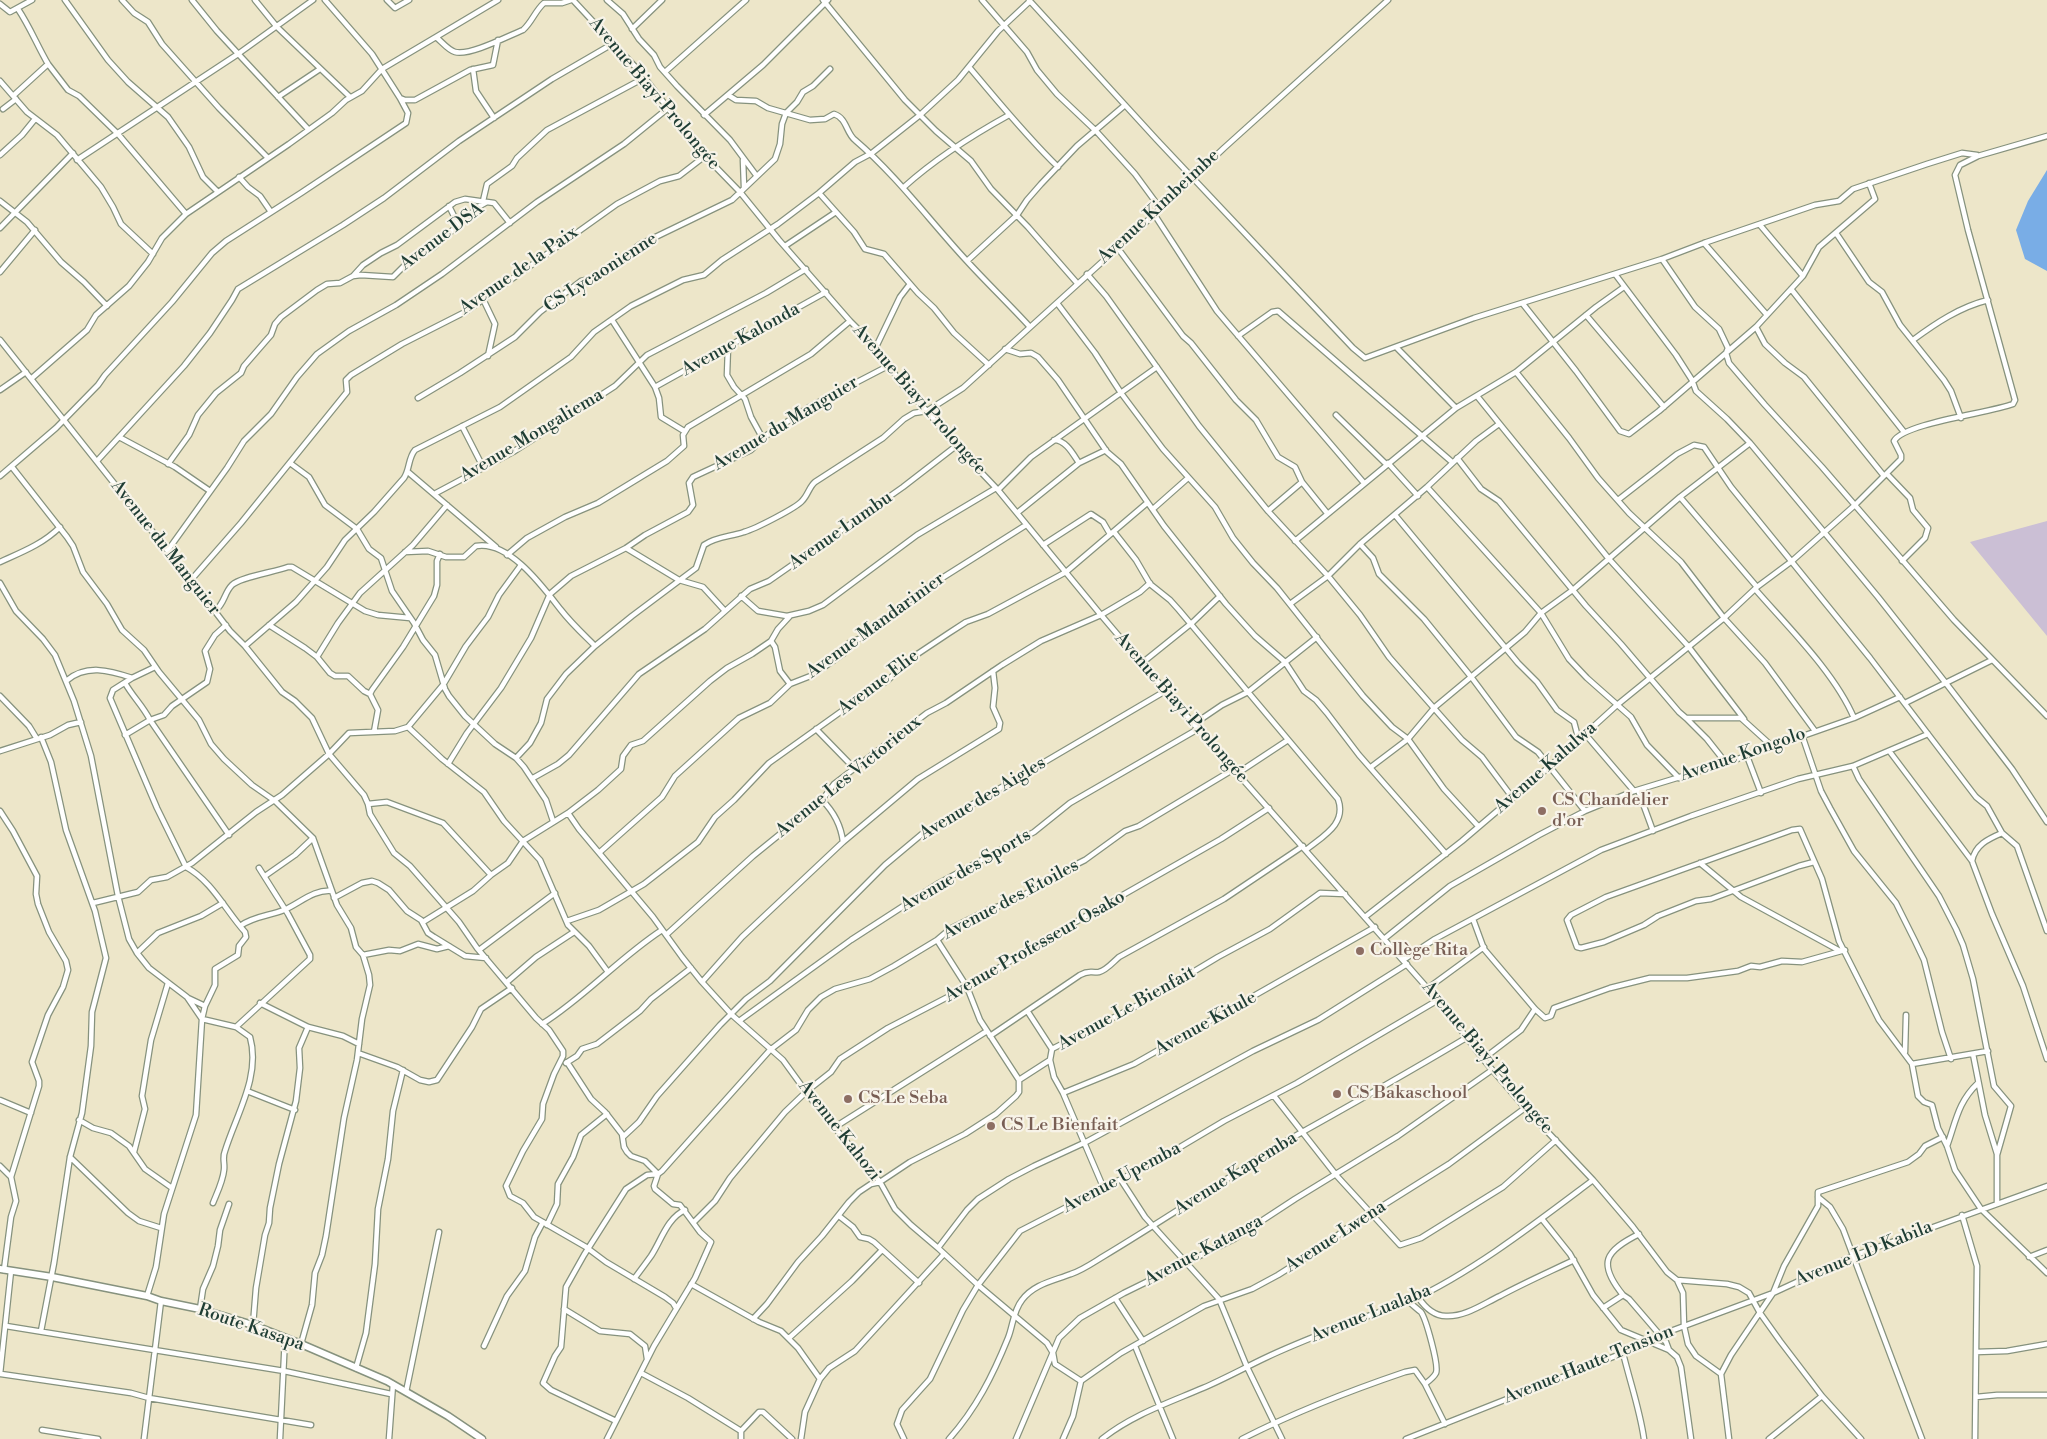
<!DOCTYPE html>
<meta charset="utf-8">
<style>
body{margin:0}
canvas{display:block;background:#ede6c9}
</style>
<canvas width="2047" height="1439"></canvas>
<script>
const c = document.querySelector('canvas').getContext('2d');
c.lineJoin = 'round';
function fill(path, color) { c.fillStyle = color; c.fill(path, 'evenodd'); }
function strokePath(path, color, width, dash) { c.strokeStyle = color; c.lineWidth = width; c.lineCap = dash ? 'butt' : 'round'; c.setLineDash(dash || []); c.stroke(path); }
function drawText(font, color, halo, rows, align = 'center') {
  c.font = font + ' "Libre Bodoni",serif'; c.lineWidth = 4.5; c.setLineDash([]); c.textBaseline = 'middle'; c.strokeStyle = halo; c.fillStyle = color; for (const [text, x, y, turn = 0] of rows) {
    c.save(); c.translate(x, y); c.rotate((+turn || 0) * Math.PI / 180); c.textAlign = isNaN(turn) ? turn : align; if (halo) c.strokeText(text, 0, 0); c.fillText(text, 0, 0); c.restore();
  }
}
fill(new Path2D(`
 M2047,521V636L1970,542Z`), '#cbbfd5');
fill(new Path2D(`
 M2047,170V271L2025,259L2016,230L2028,201Z`), '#79ade6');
const minor = new Path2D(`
 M65,0L108,60L128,82L168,117L189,147L203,177L217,191
 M122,0L134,13L148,22L162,44L219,108L268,158
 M192,0L217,31L308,129
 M255,0L277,27L350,97
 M325,0L372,54L400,98L405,100H415L470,70L493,65L498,40
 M387,0L395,8L409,0
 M573,0L640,72L705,156L740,192L779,240L850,321L876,347L904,387L927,411L956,446L998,490L1101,615L1198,729L1438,1000L1483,1059L1525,1108L1593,1180L1633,1227L1667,1272L1677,1280L1683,1293L1684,1326L1688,1344L1696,1356L1721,1374
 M607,0L623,14L639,39L654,55L660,67L677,86L730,140L756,175
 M823,0L905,100L936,131L971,161L991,189L1028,227L1077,283
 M982,0L1027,52L1037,70L1057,94L1096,131L1135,174L1160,208
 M1029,0L1157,140L1353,348L1365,358L1474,318L1662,259L1704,243L1815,205L1839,201L1853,189L1927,164L1962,153L1977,155
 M0,4L10,12L32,0
 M632,29L662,0
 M436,37L498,0
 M48,64L68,90L79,96L118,134L186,214
 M969,67C998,101 1026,136 1058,167
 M473,69L476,91L494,118
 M665,72L746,0
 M0,81L27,112L57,135L101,187L113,207L121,224L153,254
 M728,95L736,100L756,101L768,108L810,120L825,119L834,114C847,118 846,133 855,140C897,176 929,220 966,260C987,283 1009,304 1030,327
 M13,96L48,64C37,45 30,27 18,9
 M278,97L320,69
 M3,109L16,99
 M704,115L763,65L828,0
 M0,155L22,135L35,119
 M77,160L238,54L313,0
 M743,160L744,187
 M239,177L248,187L260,196L271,212
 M904,187C935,159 971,136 1009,115
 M819,193L854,232L865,249L884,254L918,293L934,308L954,333L989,365
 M0,201L27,222L61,262L84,282L107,306
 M483,201L487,184L512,166L517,158L547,130L644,78
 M449,206L459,226
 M1154,214L1217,311L1364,483
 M1760,225L1803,276
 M0,228L73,153
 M1836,233L1869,282L1882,292L1900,325L1944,380L1951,391L1961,418
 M1704,243L1767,315
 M785,246L836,212
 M1117,247L1183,336L1191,343L1236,400L1256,420L1278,457L1295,467L1302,482
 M1662,259L1695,307L1719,329L1728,348L1726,353L1729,363L1765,405L1822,467L1954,620L2047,716
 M967,261L1017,215L1027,200L1041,184L1077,146L1125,105
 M0,272L35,230
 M1087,274L1106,296L1199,426L1268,511
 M353,276L363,265L381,253L397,245L455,202L465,199L486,202
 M1791,289L1904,432
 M483,299L495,324L488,356
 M1057,303L1095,353L1121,393L1163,449L1215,507L1233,538L1253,563L1277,588L1363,696L1392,727L1408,739L1444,789L1478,826
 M1523,304L1576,371L1620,431L1629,434L1659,411L1756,327L1803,276L1819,247L1875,199L1869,183
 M1586,315L1664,407
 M612,320L655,387L659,398L661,417L684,431
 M1756,327L1765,344L1785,363L1804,377L1884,476
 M1238,336L1272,312L1278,311L1452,462
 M0,340L191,580L230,631L245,646L282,692L295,701L312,718L329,754L364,795L368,804L370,814L394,853L410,866L459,922L477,948L536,1018L549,1030L563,1051V1056L554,1074L543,1104L542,1119L523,1151L506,1186L510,1196L523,1203L534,1217L586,1247L606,1262L665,1297L673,1303L676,1308
 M1913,340C1936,323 1960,307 1988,300
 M728,347L727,375L734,387L745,399L751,417L763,439
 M876,347L900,297L910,284
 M1396,347L1456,408
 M1005,349L1020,354L1031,353L1038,357L1058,380L1107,452L1121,464L1164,526L1226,604L1255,636L1285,662L1304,691L1316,700L1327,713L1359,755L1446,854
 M1516,372L1569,438L1598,478L1629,513L1681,562L1724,618L1765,663L1815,731
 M32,378L87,330L96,315L129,286L148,262L162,238L186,214L289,144L332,113L346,100L362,91L382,69L436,37C442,42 448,50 455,52C470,56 508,36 523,30C532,22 535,11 544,3H562L571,0
 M655,387L826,292
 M0,390L26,372
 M1477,396L1609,559L1688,646L1744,719
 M418,398L460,373L515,337L540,312L581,281L599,277L639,245L732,200L775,159L780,144L782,124L786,113L797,102L803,92L813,86L830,69
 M1336,415L1386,464
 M462,426L483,467
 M119,437L175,467L210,491
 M1054,440C1066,440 1073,454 1079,463
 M1750,443L1878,597L1945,682L2012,769L2047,822
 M1457,458L1481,489L1499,501L1586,606L1621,644L1679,712L1686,718H1741L1773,747
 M97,461L184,366L210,333L232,300L238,289L343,225L384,198L459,141L552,79L614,43
 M290,463L309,477L325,505L357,529L369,549L381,558L392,591L414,623L423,640L435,655L445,689L449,696L465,716L495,744L516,758L524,767L546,800L553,821
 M1388,463L1418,496
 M168,464L189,435L198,415L216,393L241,373L244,366L271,335L275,324L281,317L317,290L327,284L340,283L353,276L361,275L393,277L409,261L434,247L478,207L487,202L494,203L510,223
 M12,467L67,537L73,546L83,572L107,604L122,630L144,650L159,672L199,720L211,744L224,759L252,785L275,801L313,838L337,905L351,928L356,947L363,955L369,975L370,985L362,1019L357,1060L344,1118L326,1236L322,1255L315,1273L312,1305L301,1344
 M408,472L496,547
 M1887,474L1910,498L1913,510L1928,528L1925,538L1902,561
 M0,476L56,428L98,385L105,375L172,302L212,253L226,241L301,193L406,123L408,113L400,98
 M1427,487L1541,613L1569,659L1587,678L1631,717L1647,745L1679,778
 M998,490L1031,457L1157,367
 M436,493L513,452L615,386L647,355L766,293L806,269
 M1680,497L1757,587
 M1618,500L1677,454L1694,445L1704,447L1731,487L1870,658L1976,797L1987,806L2002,833L2017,846L2047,931
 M1153,509L1188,478
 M1017,513L1079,463L1106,450
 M1327,513L1302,482L1268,511L1328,576L1360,615L1389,657L1462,740L1482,757L1512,797
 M1395,515L1518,663L1537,682L1557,710L1574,722L1579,741
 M1114,532L1136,560L1150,584L1170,600L1179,610L1338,799C1347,824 1323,836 1306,850
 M1295,541L1456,408L1516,372L1596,307L1624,287
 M1360,544L1373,558L1379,574L1424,619L1472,678L1516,737L1538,752L1585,811
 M1043,545L1091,514L1103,522L1110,534
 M626,548L679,580L703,587L725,611
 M168,550L227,468L244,441L271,414L297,377L317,354L349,331L396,305L442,274L537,202L624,144L667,109
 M405,552L428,551L446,557H464L476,546C509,540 543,587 561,610C571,623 583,634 595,646
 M507,555L527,538L565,517L598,503L667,461L684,446L683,435L688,427L811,354L850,321
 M0,562C22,552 43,544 60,527
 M191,580L241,523L347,392L346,380L351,375L402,344L467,311L617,204L660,181L679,176L705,156
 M0,583L16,611L43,639L55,655L74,701L91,756L118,896L129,939L137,953L149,968L187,997L202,1019L236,1027L250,1037C261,1076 236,1115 225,1151C222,1158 225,1163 224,1170C223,1181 217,1193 213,1203
 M1755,589C1788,627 1835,673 1854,718
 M741,596L758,611L787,616L809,611L823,605L917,535L996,488
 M1290,604L1328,576L1360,544L1427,487L1476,441L1499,424
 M215,611C225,603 224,593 232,585C240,577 275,572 288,567H292L365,611L378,615L410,618
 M269,625L305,648L317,657L330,673L335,676H348L364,691L370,694
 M771,641L775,647L780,671L790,684
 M245,646L296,602L327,567L345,540L374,512L404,478C410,469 408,458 415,450L500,407L571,357L594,332L631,306L683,280L704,275L722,260L778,224L819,193L855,162L872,153L920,115L958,80L998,31L1030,1
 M317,657L338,623L360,593L413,545L447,505
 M1142,663L1193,622L1220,596
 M132,678L113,690L110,698L157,808L186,867C212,881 226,911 245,932L246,937L239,946L238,955L215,969V985L205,1006L202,1019L196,1115L164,1214L156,1267L147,1296
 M66,681C86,664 109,670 132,678L155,667
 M125,683C133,697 143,706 150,720L229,835
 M0,696L29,726L37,739
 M1905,703L1992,660
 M1686,718L1707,739L1726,763
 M1194,724L1222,705L1248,692L1317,637
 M408,727L442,759L484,792L504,821L540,860L568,925L589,946L608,972
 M816,729L854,768
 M374,732L378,710L370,694L372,690L403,647L434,596L437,585V561L440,554
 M125,735L150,720L164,715L172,706L207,682L210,669L205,651L215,635L226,625
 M1586,735L1634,791
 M1802,735L1821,791L1830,808L1854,851L1896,903L1915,941L1924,960L1942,1032L1951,1059
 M0,751L50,735L68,725L81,722
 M1890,752L1972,861L1992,914L2023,986L2047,1059
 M1747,756L1761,793
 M516,758L530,743L541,723L547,699L566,674L595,646L632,616L696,568L704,545C717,536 730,537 744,532C755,529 796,508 802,501C808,495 809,487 815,482L883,438L904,419L914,413L927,411L963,388L1145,223L1224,148L1388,0
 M448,764L467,733L501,688L531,638L550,594L571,576L626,548L645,535L688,512L693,505L689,483L693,477L751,450L767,435L811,406L888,366
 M1853,766L1859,779L1939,896L1956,929L1963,945L1973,979L1994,1086L2011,1106L1997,1155V1203
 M1371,767L1408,739L1435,707L1525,632L1541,613L1574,589L1680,497L1750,443L1727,419L1696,391L1692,380L1676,355L1615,274
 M1238,773L1288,740
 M533,778L558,764L569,755L639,674L705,629L750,589L769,581L802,558L903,487L956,446
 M1638,790L1653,831
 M822,800C834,812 841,825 843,842
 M368,804L387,802L443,823L491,875
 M0,811L13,831L37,876L36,894L38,904L49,932L66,961L68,970L63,987L48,1015L32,1062L39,1081V1086L11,1177
 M568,813L579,829L653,917L682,957L702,982L732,1015L783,1060L815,1104L880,1182L895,1209L911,1225L938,1248L978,1285L1047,1343L1053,1353L1055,1364L1081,1381L1121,1353L1204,1306L1252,1289L1278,1275L1330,1242L1344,1230L1449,1164L1525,1108
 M600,852L662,797L675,776L739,718L770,703L790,684L813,675L843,654L849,643L866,636L875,627L920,592L1026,525
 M1972,861C1975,845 1988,839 2002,833
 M1814,862L1799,866L1711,899L1696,901L1658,916L1644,925L1604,942L1581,948L1577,947L1567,920L1571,915L1606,897L1792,830L1800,829L1822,879L1839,941L1879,1020L1912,1064L1918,1096L1924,1102L1932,1105L1938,1128L1947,1146L1955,1170L1981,1209L2047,1273
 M1700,863L1741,897L1840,951
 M265,876L295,855L313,838
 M334,898L362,883L372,881L378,883L389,890L407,911L421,920L428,933L434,937L465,956L486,958
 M93,903L138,892L151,880L167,877L192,863L256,812L282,795L329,754L349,733L395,731L408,727L443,685L466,646L488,617L499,595L521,565
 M1365,917L1462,841L1550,766L1617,705L1724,618L1757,587L1792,561L1855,505L1901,459V455L1894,441C1904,423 1990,413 2013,404L2015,400L1968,230L1955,175L1960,165L1978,156L2047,136
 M1473,919L1484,949L1535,1009L1545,1018L1551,1016L1554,1008L1610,988L1650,978H1687L1738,971L1751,966L1760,967L1782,961L1802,962L1845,950
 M567,921L599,910L644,884L698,842L715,817L734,800L769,763L846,708L888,680L916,655L949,633L966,622L988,614L1066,572L1147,503
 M423,922L473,891L491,875L508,863L523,841L568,813L598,790L621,769L623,756L631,745L643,741L710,681L727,668L752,654L771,641L778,629L790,616
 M240,926C254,916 269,916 284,910C300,903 314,889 332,891
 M666,935L753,856L822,800L834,784L927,713L946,703L1002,665L1041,641L1101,615L1140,592L1150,583
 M1384,939L1450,886L1539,835L1585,811L1634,791L1726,763L1854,718L1900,697
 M937,940L967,987L980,1020L1019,1080
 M479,950L555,893
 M137,953L158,933L201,916L223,903
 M363,955L389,950L400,951L418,944L437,949L449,946
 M1403,960L1435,939L1601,850L1691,816L1798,779L1853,766L1928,734
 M507,982L536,957L574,932
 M702,982L742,937L843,842L918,779L999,729L1000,723L993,707L995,688L993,671
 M1428,988L1484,947
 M188,998L205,1006
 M260,1003L308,1027L343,1036L359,1044
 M1028,1012L1052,1049
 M739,1021L851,940L939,883L1034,832L1070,803L1198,729
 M542,1024C585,997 619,958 662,930
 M236,1027L310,959V955L288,914L259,868
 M990,1036L1080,975C1089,970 1090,973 1099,972C1107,970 1113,962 1119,957L1224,899L1303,846
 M1905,1052L1906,1015
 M358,1053L397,1067L420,1080L429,1082L437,1080L472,1027L481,1009L512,988
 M1973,1054L1985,1115L1997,1154
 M1483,1059L1521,1030L1535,1009
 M1050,1060L1054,1077L1063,1093L1134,1064L1375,927
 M567,1062L591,1099L605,1112L622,1134L624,1147L627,1152L631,1156L645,1161L658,1174L654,1186L655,1189L673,1204L680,1205L700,1232L711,1242L695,1278L654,1346L607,1439
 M566,1063L577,1056L582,1049L597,1044L640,1011L651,999L691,968
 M1912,1064L1988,1051
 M247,1091L295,1110
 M1063,1093L1104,1189
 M1274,1096L1336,1175L1400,1245L1421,1238L1503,1187L1556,1140
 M0,1100L31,1113
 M79,1120L93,1128L111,1133L129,1146L145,1169L172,1188
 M835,1127L987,1031
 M623,1137L639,1122L657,1096L720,1025L746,999L770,981L885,865L922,834L1167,690
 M1947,1146C1956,1121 1958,1102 1978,1083
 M134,1152L145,1109L142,1096L151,1040L168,983
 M70,1157L128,1213L139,1221L161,1228
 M0,1166L11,1177L16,1201L11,1217L4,1270
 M1121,1180L1145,1217L1219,1299L1247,1367L1282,1439
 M1818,1197L1830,1207L1843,1229L1922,1439
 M1962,1215L1977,1266L1975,1439
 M839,1216L853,1227L860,1237L869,1239L874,1242L919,1283
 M1542,1219L1570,1254L1593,1295L1621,1330L1669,1350L1677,1357L1681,1367L1691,1439
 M694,1222L715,1201L730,1178L785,1112L807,1091L831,1072L840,1059L888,1028L967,987L1065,928L1221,839L1269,808
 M547,1225L557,1204L558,1184L573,1157L581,1135L607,1114
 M938,1248L967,1210L978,1199L1009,1179L1034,1166L1086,1142L1253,1051L1318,1020L1407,964
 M2029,1257L2047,1250
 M634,1279C640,1271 646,1263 651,1256C661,1241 667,1218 685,1210
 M1677,1280L1727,1284L1739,1287L1749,1293L1760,1313L1780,1341L1822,1396L1861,1439
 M691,1284L759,1322L781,1331L798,1348L820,1379
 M1623,1295C1597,1263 1605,1251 1639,1234
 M1418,1297C1424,1306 1433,1316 1446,1316C1465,1317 1483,1304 1500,1296C1524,1283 1549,1272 1574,1260
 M1115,1298L1143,1341
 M1409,1302C1413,1305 1417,1309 1421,1312C1426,1319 1439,1365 1436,1373C1434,1377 1429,1381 1425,1384L1445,1424
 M1603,1308L1623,1295L1629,1299L1666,1342L1669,1350
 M200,1309L203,1289L213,1266L218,1246L220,1230L229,1204
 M564,1309L600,1331L630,1334L645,1346L647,1359
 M753,1319L767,1304L798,1262L822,1236L849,1202L859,1192L871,1184L880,1182L910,1162L965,1134L996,1114L1016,1096L1019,1092V1080L1050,1060L1052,1049L1138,1005L1218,957L1270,929L1320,893L1345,894
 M253,1325L256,1288L265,1235L269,1223L270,1208L279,1164L296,1101L300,1068L299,1048L308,1027
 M6,1326L284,1371L391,1394
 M41,1331L54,1263L70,1157L82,1113L91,1046L92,1012L106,958L95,911L66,830L51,762L41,737
 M789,1338L852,1281L882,1250
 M484,1346L507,1296L525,1271L535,1237L543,1222
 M1135,1346L1173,1439
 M1976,1352L2007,1351L2047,1344
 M1623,1353C1630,1382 1640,1410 1644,1439
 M356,1368L366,1333L375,1264L378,1209L388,1159L393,1111L403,1070
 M641,1373L688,1398L741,1431
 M0,1374L11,1271
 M1,1374L131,1393L149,1398L311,1425
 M406,1392L439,1232
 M1976,1397L1997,1395H2047
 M616,1421L551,1390L543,1383L555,1356L561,1347L566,1287L584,1255L626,1189L647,1175L658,1174L662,1171L770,1050L796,1030L808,1010L821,997L835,989L870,979L894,966L937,940L950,929L988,910L1016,900L1063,871L1085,860L1125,831L1139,826L1234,769
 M42,1430L98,1439
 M144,1439L161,1301
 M280,1439L285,1337
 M389,1439L393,1384
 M741,1439V1431L759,1412H763L792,1439
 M801,1439L805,1412L820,1379L829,1368L855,1351L944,1254
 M904,1439L897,1424L902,1410L930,1379L963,1310L978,1285L1020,1231L1160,1159L1224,1121L1297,1083L1438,1000
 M949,1439C976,1409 993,1375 1008,1338C1013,1326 1013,1311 1022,1300C1034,1284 1053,1281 1071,1274C1083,1270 1094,1262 1104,1256C1149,1229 1193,1200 1238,1172C1252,1163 1265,1153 1279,1145C1342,1110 1404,1075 1466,1038
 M1016,1439L1059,1338L1080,1318L1124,1293L1234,1239L1295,1199L1398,1136L1492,1070
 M1063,1439L1073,1416L1081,1381
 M1102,1439C1132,1415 1168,1403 1203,1388C1224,1379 1244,1368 1265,1358C1292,1345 1321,1334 1349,1323C1368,1315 1390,1310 1410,1301C1473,1272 1537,1222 1593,1180
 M1242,1439C1295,1412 1349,1391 1405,1372L1415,1370L1425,1384
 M1406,1439L1623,1353L1660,1335L1773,1293L1784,1266L1818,1206V1192L1908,1162L1919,1154L1925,1146L1943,1137
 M1729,1439L1721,1374L1731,1355L1773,1293L1853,1256L2047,1186
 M1769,1439L1822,1396`);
const secondary = new Path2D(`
 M0,1269L52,1277L147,1296L161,1301L200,1309L253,1325L301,1344L387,1381L448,1416L482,1439`);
strokePath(minor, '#86927e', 7);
strokePath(secondary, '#86927e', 9);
strokePath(minor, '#fff', 4.5);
strokePath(secondary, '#fff', 6);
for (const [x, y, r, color] of [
 [1542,811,5,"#8d6e63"],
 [1360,951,5,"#8d6e63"],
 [1337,1094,5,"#8d6e63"],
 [848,1099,5,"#8d6e63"],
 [991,1126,5,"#8d6e63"]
]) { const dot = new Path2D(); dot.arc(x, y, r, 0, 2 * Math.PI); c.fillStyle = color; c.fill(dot); strokePath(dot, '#f7f3e8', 2); }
drawText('18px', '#1f3d34', '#f7f3e8', [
 ["Avenue Biayi Prolongée",654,94,50],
 ["Avenue Kimbeimbe",1159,207,-43],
 ["Avenue DSA",442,237,-37],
 ["Avenue de la Paix",519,271,-35],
 ["CS Lycaonienne",601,273,-33],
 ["Avenue Kalonda",741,340,-29],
 ["Avenue Biayi Prolongée",919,400,49],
 ["Avenue du Manguier",786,424,-31],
 ["Avenue Mongaliema",532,436,-31],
 ["Avenue Lumbu",841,531,-35],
 ["Avenue du Manguier",165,548,52],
 ["Avenue Mandarinier",876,626,-36],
 ["Avenue Elie",879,683,-37],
 ["Avenue Biayi Prolongée",1181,708,49],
 ["Avenue Kongolo",1743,755,-19],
 ["Avenue Kalulwa",1546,768,-41],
 ["Avenue Les Victorieux",849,777,-39],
 ["Avenue des Aigles",983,799,-31],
 ["Avenue des Sports",966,871,-30],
 ["Avenue des Etoiles",1011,900,-28],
 ["Avenue Professeur Osako",1035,947,-30],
 ["Avenue Le Bienfait",1127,1009,-29],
 ["Avenue Kitule",1206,1024,-29],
 ["Avenue Biayi Prolongée",1487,1058,50],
 ["Avenue Kahozi",839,1131,52],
 ["Avenue Kapemba",1236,1174,-32],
 ["Avenue Upemba",1122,1178,-28],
 ["Avenue Lwena",1336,1237,-33],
 ["Avenue Katanga",1204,1251,-28],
 ["Avenue LD Kabila",1864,1254,-22],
 ["Avenue Lualaba",1371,1314,-22],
 ["Route Kasapa",251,1328,19],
 ["Avenue Haute Tension",1589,1365,-22]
]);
drawText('18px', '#785e54', '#f7f3e8', [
 ["CS Chandelier",1552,801],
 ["d'or",1552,822],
 ["Collège Rita",1370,951],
 ["CS Bakaschool",1347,1094],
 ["CS Le Seba",858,1099],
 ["CS Le Bienfait",1001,1126]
], 'left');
</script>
